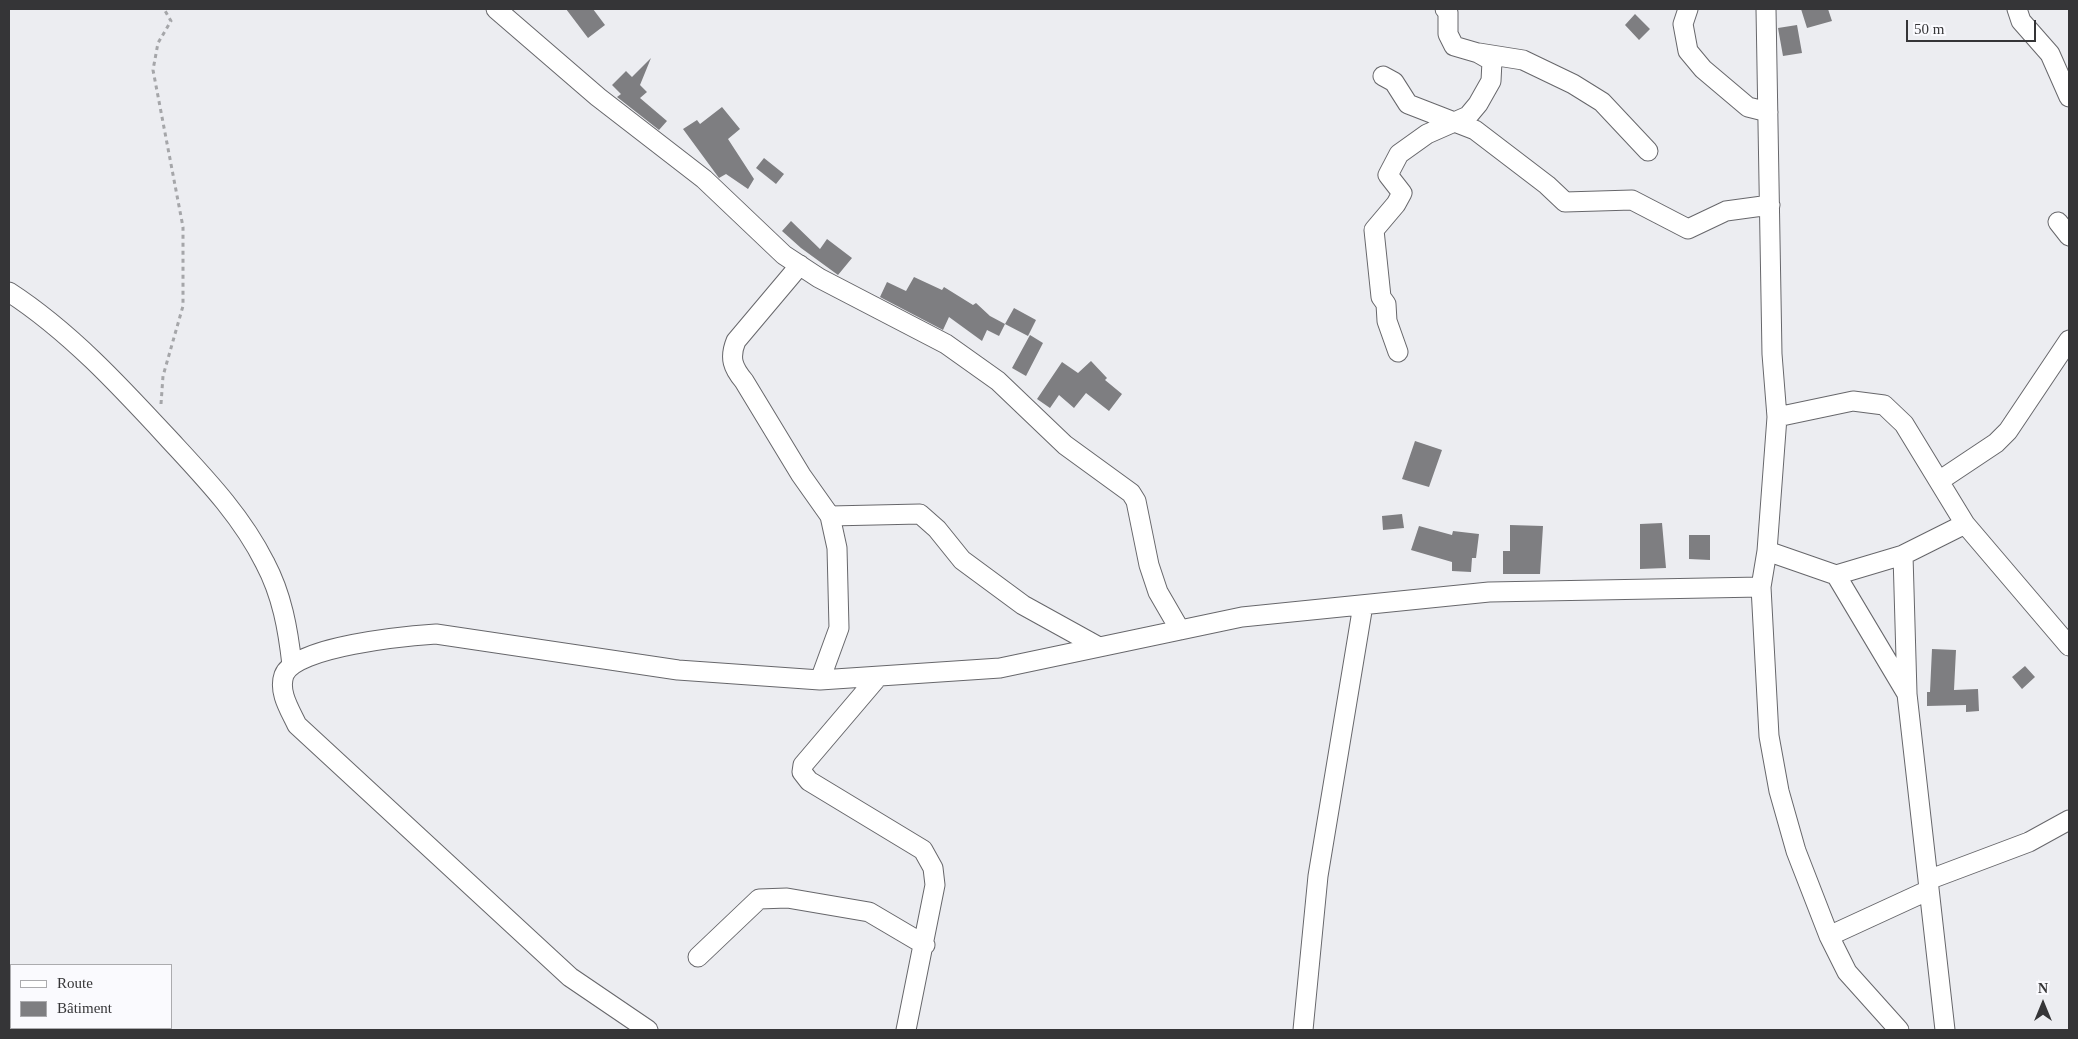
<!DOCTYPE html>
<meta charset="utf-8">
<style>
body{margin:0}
#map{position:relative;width:2078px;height:1039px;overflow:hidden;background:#ecedf1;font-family:"Times New Roman",serif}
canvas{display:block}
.frame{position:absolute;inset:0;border:10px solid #353537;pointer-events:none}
.legend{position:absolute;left:10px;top:964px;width:162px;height:65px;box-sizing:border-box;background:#fafafe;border:1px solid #ababae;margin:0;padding:6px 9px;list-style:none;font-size:15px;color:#353537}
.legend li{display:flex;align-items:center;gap:10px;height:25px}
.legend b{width:25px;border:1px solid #ababae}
.north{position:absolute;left:2018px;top:979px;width:50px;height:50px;-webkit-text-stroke:4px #fafafe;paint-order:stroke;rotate:0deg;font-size:14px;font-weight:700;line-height:20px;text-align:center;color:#353537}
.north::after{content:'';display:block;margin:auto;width:18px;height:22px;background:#353537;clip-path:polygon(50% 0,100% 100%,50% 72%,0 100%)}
.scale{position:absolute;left:1906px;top:20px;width:130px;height:22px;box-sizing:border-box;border:2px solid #353537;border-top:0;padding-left:6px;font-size:15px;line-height:18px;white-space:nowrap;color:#353537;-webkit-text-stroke:4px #fafafe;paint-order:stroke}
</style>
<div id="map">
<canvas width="2078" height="1039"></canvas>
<div class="frame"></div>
<ul class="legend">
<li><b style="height:6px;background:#fff"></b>Route</li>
<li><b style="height:14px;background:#7e7e81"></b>Bâtiment</li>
</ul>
<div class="north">N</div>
<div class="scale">50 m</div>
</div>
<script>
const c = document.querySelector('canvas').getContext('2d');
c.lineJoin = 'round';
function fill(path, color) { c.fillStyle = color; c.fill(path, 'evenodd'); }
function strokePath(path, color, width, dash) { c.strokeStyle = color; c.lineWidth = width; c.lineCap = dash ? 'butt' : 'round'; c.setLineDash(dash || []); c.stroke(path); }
fill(new Path2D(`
 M566,9H593L605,25L588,38Z
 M1801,9H1828L1832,21L1807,28Z
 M1635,14L1650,29L1639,40L1625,25Z
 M1797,25L1802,53L1783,56L1778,28Z
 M651,58L640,85L647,92L640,98L667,121L659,130L617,97L621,94L612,85L626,71L632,77Z
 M722,107L740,129L728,139L754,179L748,189L726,174L719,178L683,129L697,120L700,124Z
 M764,158L784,174L776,184L756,168Z
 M791,221L820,249L827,239L852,258L838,275L801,248L782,231Z
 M914,277L942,290L944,287L973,305L976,303L990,316L1005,324L999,336L987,330L982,341L949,317L943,330L880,297L887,282L906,291Z
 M1014,308L1036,320L1028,336L1005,324Z
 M1030,335L1043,343L1026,376L1012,368Z
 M1091,361L1107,378L1105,380L1122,394L1109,411L1086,393L1074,408L1059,395L1050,408L1037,399L1062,362L1078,373Z
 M1415,441L1442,450L1429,487L1402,479Z
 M1402,514L1404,528L1383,530L1382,516Z
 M1662,523L1666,568L1640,569V524Z
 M1510,525L1543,526L1540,574H1503V551H1510Z
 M1419,526L1452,535L1453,531L1479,534L1476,558H1472L1471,572L1452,571V562L1411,550Z
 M1689,535H1710V560L1689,559Z
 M1932,649L1956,650L1954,690L1978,689L1979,711L1966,712V705L1927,706V692H1930Z
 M2025,666L2035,677L2022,689L2012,677Z`), '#7e7e81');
const minor = new Path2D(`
 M496,9L598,97L704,179L784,255L819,278L946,344L998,381L1065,445L1131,493L1136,501L1149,565L1158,592L1180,630
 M1688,9L1683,24L1688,51L1703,69L1748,107L1768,112
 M1766,9L1772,354L1777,417L1767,551L1836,575L1907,694L1945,1030
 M2017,9L2021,21L2050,54L2069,97
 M1479,53L1523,60L1573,84L1602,102L1648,151
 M1383,76L1394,82L1408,104L1475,130L1547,185L1565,202L1632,200L1688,229L1726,211L1770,205
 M2058,222L2069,236
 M800,265L736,341C729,358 733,368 744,381L801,475L830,516L837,548L839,628L820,680
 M9,292C69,331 119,385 168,438C204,477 241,515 265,563C282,595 288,629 292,665
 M1398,352L1387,321L1386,304L1381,297L1374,230L1396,204L1402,193L1388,175L1399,154L1427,134L1468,116L1478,104L1491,81L1492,61L1478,53L1454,46L1448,34V12L1445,9
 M1777,417L1853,401L1884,405L1904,424L1965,524L2069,646
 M1939,481L1996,443L2008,431L2069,340
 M830,516L920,514L937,529L962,560L1023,605L1099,647
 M1767,551L1761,587L1769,736L1779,791L1796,851L1829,936L1847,972L1899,1030
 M1903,555L1907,693
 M1836,575L1903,555L1965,524
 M877,678L803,765L802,772L809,781L923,850L933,868L935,885L906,1030
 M1928,880L2029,842L2069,820
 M1829,936L1929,890
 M698,957L759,899L787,898L869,912L925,945
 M648,1030L570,977L297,725C290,710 278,692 284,675C295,646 407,636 436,634L678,670L820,680L1000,668L1242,617L1489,592L1761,587
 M1303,1030L1318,876L1363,605`);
strokePath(minor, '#67676b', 21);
strokePath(new Path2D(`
 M161,404L163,376L183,306V227L153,70L158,43L171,21L164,9`), '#a5a6a9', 3, [4, 4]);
strokePath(minor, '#fff', 19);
</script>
